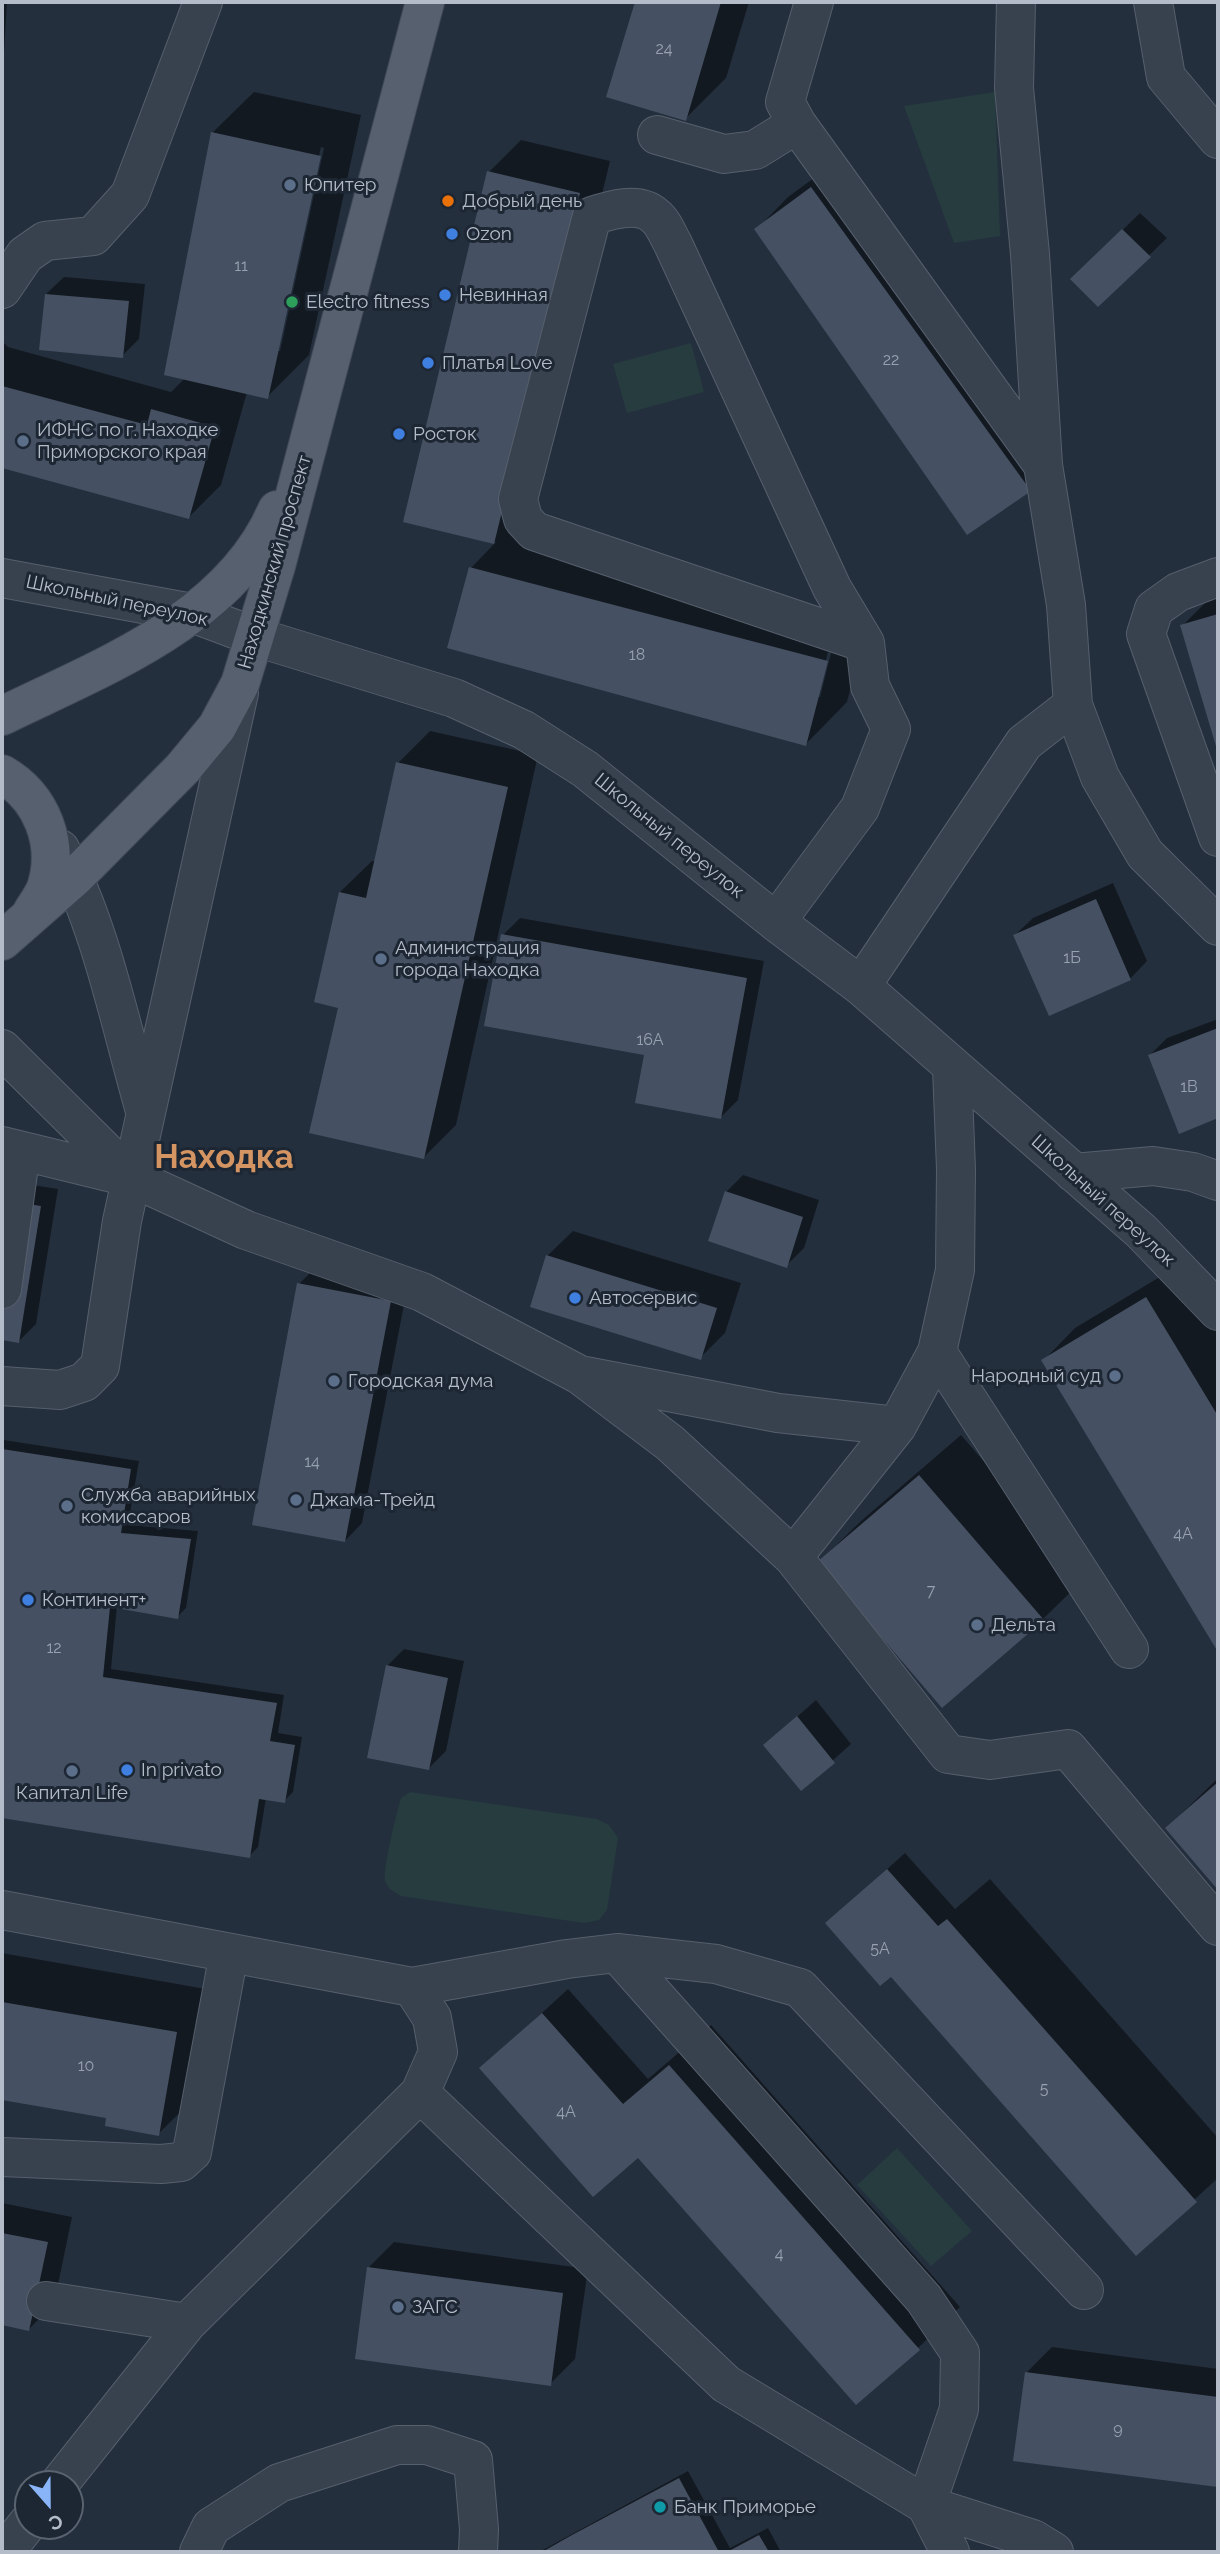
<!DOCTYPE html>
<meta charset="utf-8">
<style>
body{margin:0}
#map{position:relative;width:1220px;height:2554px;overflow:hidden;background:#242f3e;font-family:Raleway,sans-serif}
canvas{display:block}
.frame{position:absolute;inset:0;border:4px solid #b4bcc9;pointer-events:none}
.north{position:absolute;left:14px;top:2470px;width:70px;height:70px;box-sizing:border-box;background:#1d2633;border:2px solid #59626f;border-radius:50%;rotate:159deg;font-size:19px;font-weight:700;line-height:28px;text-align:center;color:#b4bcc9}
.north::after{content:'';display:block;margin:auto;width:24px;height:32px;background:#8ab4f8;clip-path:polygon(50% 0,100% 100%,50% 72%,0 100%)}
</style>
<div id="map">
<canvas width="1220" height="2554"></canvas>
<div class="frame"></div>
<div class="north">С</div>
</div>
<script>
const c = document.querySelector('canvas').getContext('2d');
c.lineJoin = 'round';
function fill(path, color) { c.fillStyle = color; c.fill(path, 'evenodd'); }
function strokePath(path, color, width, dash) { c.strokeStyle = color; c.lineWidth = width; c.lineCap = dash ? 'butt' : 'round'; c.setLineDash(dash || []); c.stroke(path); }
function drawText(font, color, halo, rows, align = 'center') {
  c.font = font + ' Raleway,sans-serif'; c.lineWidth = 6; c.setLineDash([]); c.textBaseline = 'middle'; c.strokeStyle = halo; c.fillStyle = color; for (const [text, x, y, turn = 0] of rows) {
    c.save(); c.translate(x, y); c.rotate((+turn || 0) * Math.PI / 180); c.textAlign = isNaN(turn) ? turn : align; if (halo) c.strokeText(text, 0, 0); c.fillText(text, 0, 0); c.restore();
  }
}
fill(new Path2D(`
 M995,92L1000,236L954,243L904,106Z
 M691,343L704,392L627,413L613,364Z
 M410,1792L597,1819L609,1825L618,1838L607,1910L599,1920L584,1923L401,1896C394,1892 388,1889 385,1881C382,1871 397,1812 401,1798Z
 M897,2148L972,2231L931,2266L857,2185Z`), '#263c3f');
fill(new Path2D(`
 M2,2H7L2,86Z
 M637,2H749L726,78L685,119L609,96Z
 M254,92L361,115L309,355L267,397L247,392L221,485L189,517L2,466V341L8,347L171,392L185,378L212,133ZM321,147L324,148L280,351H276Z
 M521,140L610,161L526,510L510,526L868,620L847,702L806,744L471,568L496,542L405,521L489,172ZM828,652L831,653L820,697H817Z
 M844,156L1061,458L1030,490L757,229L788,197Z
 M1140,213L1167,238L1098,305L1072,279Z
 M64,277L145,284L139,339L122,356L46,294Z
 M1218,593V750L1182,626L1214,594Z
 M430,731L538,755L456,1125L424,1157L340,1006V892L372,861H376L398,763Z
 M1113,883L1147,961L1130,979L1015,935L1033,918Z
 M520,918L764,961L738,1100L721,1117L503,935Z
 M1218,1019V1117L1180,1132L1150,1055L1167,1038Z
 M743,1175L819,1200L804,1248L786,1266L726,1192Z
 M8,1181L58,1189L36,1324L19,1341L2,1338V1187Z
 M573,1231L741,1283L725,1333L700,1358L547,1256Z
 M1178,1266L1218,1333V1648L1044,1360L1075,1328Z
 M316,1267L408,1284L362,1523L345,1541L299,1284Z
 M961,1435L1085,1578L1043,1619L819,1562L861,1521Z
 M4,1440L139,1461L128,1525L198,1531L186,1608L177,1617L117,1606L111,1669L284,1695L278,1733L302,1737L293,1792L284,1801L266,1798L258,1847L249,1856L2,1816V1442Z
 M404,1649L464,1661L446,1751L429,1768L387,1666Z
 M816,1700L851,1744L801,1789L765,1745Z
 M1218,1778V1887L1167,1828Z
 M905,1853L955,1909L990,1879L1218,2138V2178L1136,2253L891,1974L827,1923Z
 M2,1953L217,1991L200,2093L158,2134L108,2117L2,2099Z
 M568,1989L648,2079L711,2025L960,2307L918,2348L638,2155L482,2068Z
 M2,2203L72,2217L54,2304L29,2329L2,2323Z
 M394,2242L588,2269L575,2359L550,2384L369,2267Z
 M1052,2347L1218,2369V2485L1015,2459L1027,2372Z
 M688,2471L730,2548L768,2528L781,2552H539Z`), '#0007');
fill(new Path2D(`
 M635,2H721L686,121L606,97Z
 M211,132L321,156L268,399L164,375Z
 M487,171L580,193L494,544L403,522Z
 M811,187L1031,491L967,535L754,229Z
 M1122,229L1151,257L1098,307L1070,279Z
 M45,294L129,301L123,358L39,350Z
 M2,386L147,425L151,409L215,427L189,519L2,468Z
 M469,567L828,661L806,746L447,648Z
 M1218,614V753L1180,625Z
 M396,762L508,787L424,1159L309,1133L338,1008L314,1002L339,892L366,898Z
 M1096,899L1131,980L1049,1016L1013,935Z
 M501,934L747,978L721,1119L635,1103L644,1055L484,1026Z
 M1218,1028V1118L1179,1134L1148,1055Z
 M725,1191L803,1217L787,1268L708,1241Z
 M2,1200L41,1206L19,1343L2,1340Z
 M546,1255L717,1308L701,1360L530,1307Z
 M297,1283L391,1301L345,1542L252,1525Z
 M1146,1297L1218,1416V1652L1041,1360Z
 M2,1449L131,1469L121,1533L191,1539L178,1619L110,1607L103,1677L277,1703L270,1741L295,1745L285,1803L259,1799L250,1858L2,1818Z
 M919,1475L1044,1620L942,1708L817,1562Z
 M386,1665L448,1678L429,1770L367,1758Z
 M797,1716L835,1763L801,1791L763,1745Z
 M1218,1782V1890L1165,1828Z
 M887,1869L938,1926L947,1919L1197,2202L1136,2256L891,1977L880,1986L825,1923Z
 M2,2002L177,2032L159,2136L105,2126L106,2118L2,2100Z
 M542,2013L623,2104L669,2065L920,2350L856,2405L638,2158L593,2197L479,2068Z
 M2,2233L48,2242L29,2331L2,2325Z
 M367,2267L563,2293L551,2386L355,2359Z
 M1025,2372L1218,2397V2487L1013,2461Z
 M679,2478L719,2552H542L572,2535Z
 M759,2535L769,2552H727Z`), '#455162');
const minor = new Path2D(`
 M814,2L785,102L797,124L1043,465L1066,605L1073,705L1100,777L1145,854L1218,926
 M1016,2L1014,88L1030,254L1043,465
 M1153,2L1166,77L1218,139
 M657,135L724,154L755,150L797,124
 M2,289L25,255L45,241L93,236L130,195L203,2
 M2,578L192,613L256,637L454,698L524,730L585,769L776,922L861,986L1141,1231L1218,1311
 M1218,837L1146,634L1154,609L1178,592L1218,577
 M60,849C102,930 120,1024 145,1111
 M776,922L860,808L891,729L870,686L865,643L534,531L523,519L518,499L592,216C610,210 639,201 655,216C663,222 668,235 673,244L832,588L865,643
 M861,986L1024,743L1073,705
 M2,1049L131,1177
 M2,1146L133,1178L246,1230L422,1292L580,1375L670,1443L793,1557L948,1754L990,1760L1068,1749L1218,1926
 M1074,1173L1153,1166L1193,1172L1218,1181
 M2,1289L21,1151
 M937,1352L1129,1649
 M585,1376L778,1413L897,1426
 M2,1386L60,1390L84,1382L100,1366L122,1221L239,693
 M793,1557L897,1426L937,1352L955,1270L956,1169L952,1068
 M2,1910L412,1987L567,1959L617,1953L716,1964L800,1988L1084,2290
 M617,1953L924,2299L960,2353L959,2409L926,2505L950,2552
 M420,2093L726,2384L926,2505L1033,2539L1054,2552
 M2,2157L161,2164L181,2162L192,2152L229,1953
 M46,2301L187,2323
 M59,2484L187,2323L420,2093L438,2052L432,2018L412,1987
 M5,2552L28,2523
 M199,2552L211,2527L279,2483L397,2445H427L473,2460L479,2529L478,2552`);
const major = new Path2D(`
 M2,716C102,667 230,620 277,510
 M2,774C42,797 60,844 46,888C43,896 37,904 32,912
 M2,941L75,877L183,768L217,727L240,684L276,566L425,2`);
strokePath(minor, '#565f6c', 40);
strokePath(major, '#414a57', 40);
strokePath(minor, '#38414e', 38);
strokePath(major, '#56606e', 38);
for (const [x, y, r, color] of [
 [290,185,7,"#5c6f8a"],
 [448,201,7,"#e8710a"],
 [452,234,7,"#3f7fe0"],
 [445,295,7,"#3f7fe0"],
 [292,302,7,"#2e9e5b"],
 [428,363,7,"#3f7fe0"],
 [399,434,7,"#3f7fe0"],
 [23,441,7,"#5c6f8a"],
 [381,959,7,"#5c6f8a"],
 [575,1298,7,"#3f7fe0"],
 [1115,1376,7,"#5c6f8a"],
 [334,1381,7,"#5c6f8a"],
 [296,1500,7,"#5c6f8a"],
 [67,1506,7,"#5c6f8a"],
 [28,1600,7,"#3f7fe0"],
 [977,1625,7,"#5c6f8a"],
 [127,1770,7,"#3f7fe0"],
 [72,1771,7,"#5c6f8a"],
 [398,2307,7,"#5c6f8a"],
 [660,2507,7,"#0f9aa8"]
]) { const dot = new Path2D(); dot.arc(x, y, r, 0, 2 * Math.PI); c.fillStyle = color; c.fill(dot); strokePath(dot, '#1d2633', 2.5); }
drawText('16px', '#98a1af', null, [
 ["24",664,49],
 ["11",241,266],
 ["22",891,360],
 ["18",637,655],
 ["1Б",1072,958],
 ["16А",650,1040],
 ["1В",1189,1087],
 ["14",312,1462],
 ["4А",1183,1534],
 ["7",931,1591],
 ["12",54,1648],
 ["5А",880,1949],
 ["10",86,2066],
 ["5",1044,2089],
 ["4А",566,2112],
 ["4",779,2254],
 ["9",1118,2429]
]);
drawText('19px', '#b4bcc9', '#1d2633', [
 ["Юпитер",304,185],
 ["Добрый день",462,201],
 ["Ozon",466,234],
 ["Невинная",459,295],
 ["Electro fitness",306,302],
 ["Платья Love",442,363],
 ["ИФНС по г. Находке",37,430],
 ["Приморского края",37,452],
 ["Росток",413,434],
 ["Администрация",395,948],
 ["города Находка",395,970],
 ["Автосервис",589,1298],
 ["Народный суд",1101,1376,"right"],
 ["Городская дума",348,1381],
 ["Служба аварийных",81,1495],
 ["комиссаров",81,1517],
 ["Джама-Трейд",310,1500],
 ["Континент+",42,1600],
 ["Дельта",991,1625],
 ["In privato",141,1770],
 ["Капитал Life",72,1793,"center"],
 ["ЗАГС",412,2307],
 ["Банк Приморье",674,2507]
], 'left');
drawText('19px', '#b4bcc9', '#1d2633', [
 ["Находкинский проспект",275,562,-74],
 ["Школьный переулок",117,601,12],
 ["Школьный переулок",669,836,39],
 ["Школьный переулок",1103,1201,42]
]);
drawText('bold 33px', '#d59563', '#1d2633', [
 ["Находка",224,1158]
]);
</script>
